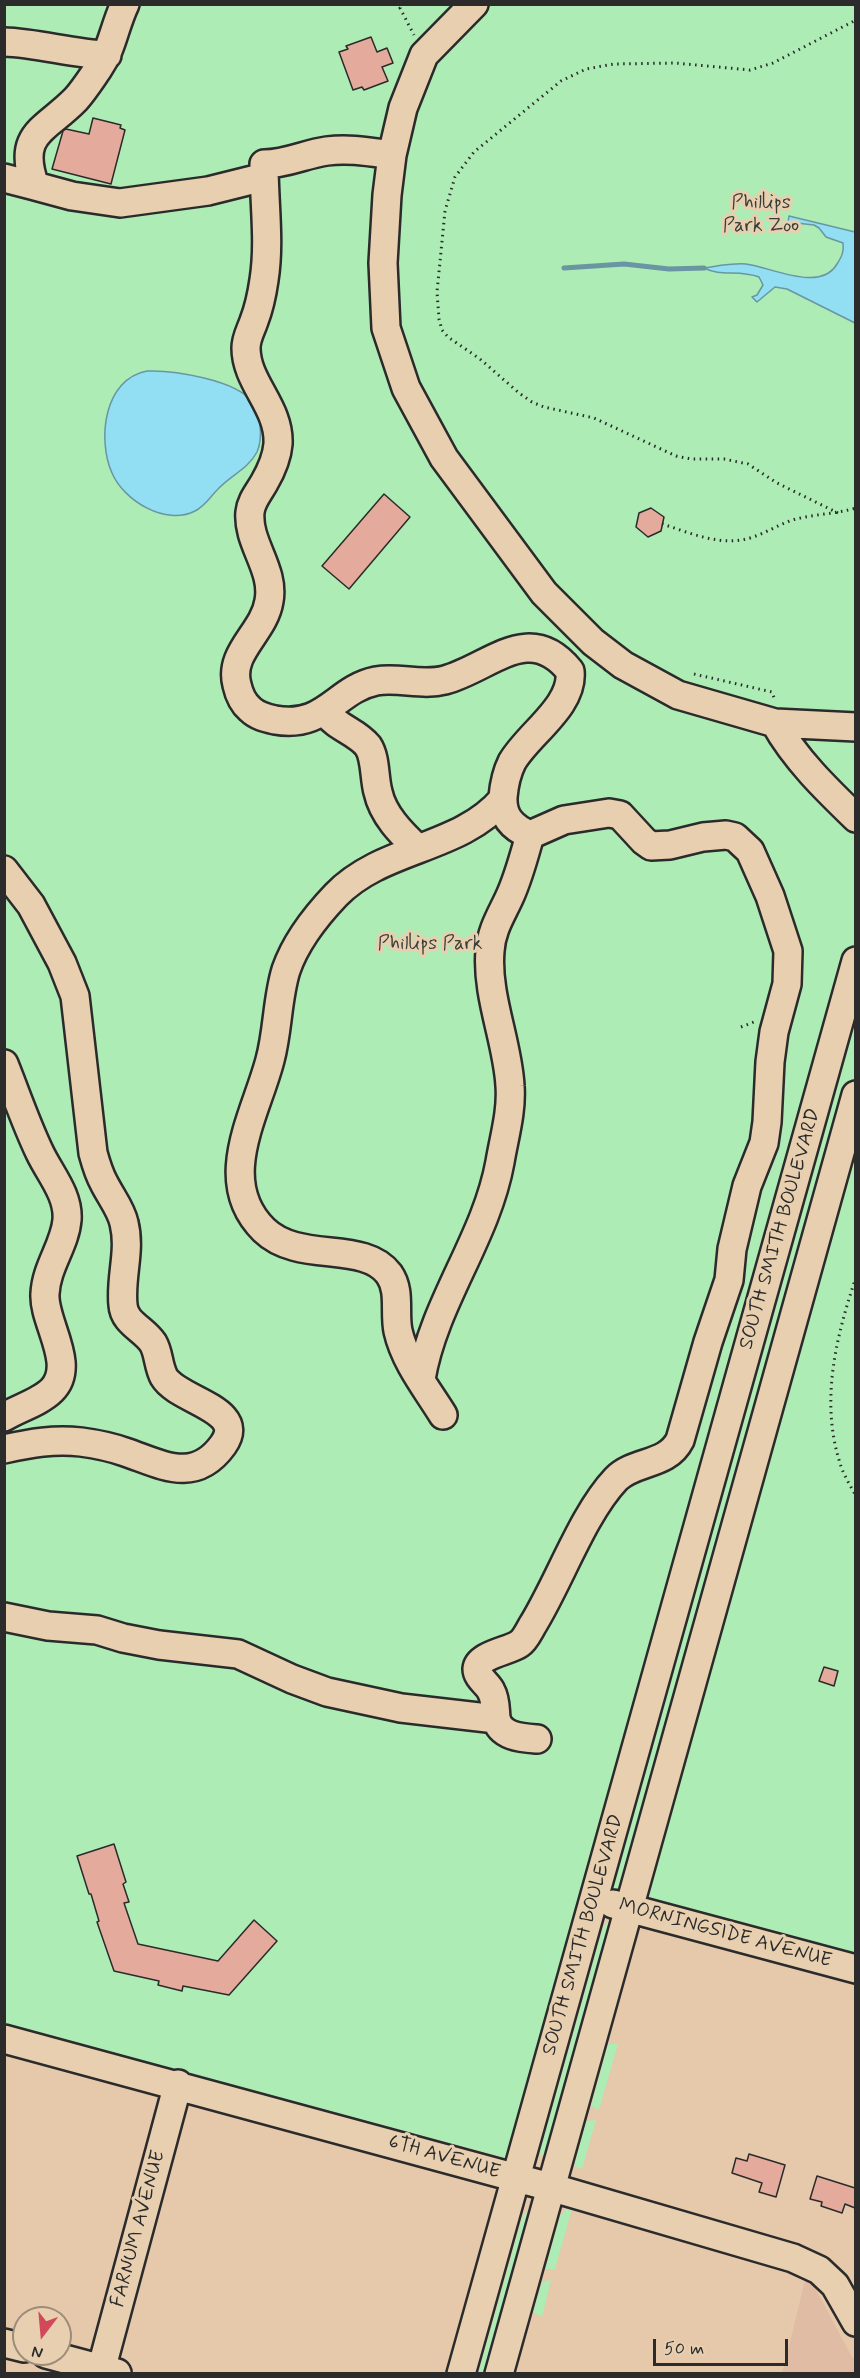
<!DOCTYPE html>
<style>
body{margin:0}
#map{position:relative;width:860px;height:2378px;overflow:hidden;background:#e6c8ab;font-family:Mynerve,sans-serif}
canvas{display:block}
.frame{position:absolute;inset:0;border:6px solid #2b2b2b;pointer-events:none}
.north{position:absolute;left:12px;top:2306px;width:60px;height:60px;box-sizing:border-box;background:#e7cfaf;border:2px solid #9c8d7a;border-radius:50%;rotate:196deg;font-size:16px;font-weight:700;line-height:24px;text-align:center;color:#2b2b2b}
.north::after{content:'';display:block;margin:auto;width:21px;height:27px;background:#d1495b;clip-path:polygon(50% 0,100% 100%,50% 72%,0 100%)}
.scale{position:absolute;left:653px;top:2339px;width:135px;height:27px;box-sizing:border-box;border:3px solid #2b2b2b;border-top:0;padding-left:8px;font-size:18px;line-height:21px;white-space:nowrap;color:#2b2b2b;-webkit-text-stroke:4px #e7cfaf;paint-order:stroke}
</style>
<div id="map">
<canvas width="860" height="2378"></canvas>
<div class="frame"></div>
<div class="north">N</div>
<div class="scale">50 m</div>
</div>
<script>
const c = document.querySelector('canvas').getContext('2d');
c.lineJoin = 'round';
function fill(path, color) { c.fillStyle = color; c.fill(path, 'evenodd'); }
function strokePath(path, color, width, dash) { c.strokeStyle = color; c.lineWidth = width; c.lineCap = dash ? 'butt' : 'round'; c.setLineDash(dash || []); c.stroke(path); }
function drawText(font, color, halo, rows, align = 'center') {
  c.font = font + ' Mynerve,sans-serif'; c.lineWidth = 6; c.setLineDash([]); c.textBaseline = 'middle'; c.strokeStyle = halo; c.fillStyle = color; for (const [text, x, y, turn = 0] of rows) {
    c.save(); c.translate(x, y); c.rotate((+turn || 0) * Math.PI / 180); c.textAlign = isNaN(turn) ? turn : align; if (halo) c.strokeText(text, 0, 0); c.fillText(text, 0, 0); c.restore();
  }
}
fill(new Path2D(`
 M807,2273L852,2357L855,2359V2373L782,2374Z`), '#e1bca4');
fill(new Path2D(`
 M4,5H855V1959L591,1886L511,2156L506,2158L5,2025Z
 M608,1921H612L546,2159L541,2155L540,2151L603,1927Z
 M608,2044H618L599,2110L591,2106Z
 M596,2120L582,2169L574,2166L586,2121Z
 M566,2209H572L555,2269H545L560,2216Z
 M529,2212L533,2213L493,2373L478,2374L522,2218L525,2213Z
 M551,2280L542,2317L533,2312L542,2282Z`), '#adecb4');
const water = new Path2D(`
 M789,216L855,232V323L787,289L775,287L757,302L752,297L757,295L763,285L759,277C739,269 721,277 704,268C718,266 732,263 746,264C771,267 820,293 837,264C842,256 844,252 843,243L826,237L819,228L814,225L788,222Z
 M147,371C173,370 238,380 253,403C258,409 259,418 260,425C261,434 261,443 257,452C248,469 231,475 218,489C210,497 205,506 195,511C166,526 124,501 112,473C97,439 104,379 147,371Z`);
fill(water, '#92def2');
strokePath(water, '#6996a2', 1.5);
strokePath(new Path2D(`
 M564,268L624,264L669,269L704,268`), '#6996a2', 5);
const building = new Path2D(`
 M371,37L377,52L387,48L393,63L382,67L388,81L364,90L362,87L353,90L339,52L348,49L346,46Z
 M93,118L121,125L120,128L125,130L111,184L52,169L63,131L66,129L89,134Z
 M384,494L410,517L349,589L322,566Z
 M651,508L664,517L661,531L648,537L636,527L639,513Z
 M824,1667L838,1671L834,1686L819,1681Z
 M114,1844L126,1882L123,1884L129,1902L124,1903L138,1944L218,1961L254,1920L277,1941L229,1995L183,1986L182,1991L158,1985L159,1981L114,1971L97,1922L99,1921L91,1894H89L77,1856Z
 M749,2154L785,2165L776,2197L759,2192L762,2183L732,2173L736,2158L747,2161Z
 M817,2176L855,2188V2208L845,2204L842,2213L821,2206L822,2202L810,2199Z`);
fill(building, '#e4ab9c');
strokePath(building, '#2b2b2b', 1.5);
const minor = new Path2D(`
 M125,4C114,27 113,47 98,69C91,79 84,90 76,99C45,131 16,133 35,186L72,196L120,203L208,191L264,177
 M474,4L424,55L403,108L392,155L387,195L383,263L386,328L406,388L444,458L544,593L593,642L623,665L678,695L775,723L856,727
 M4,42C39,43 72,54 107,55
 M392,155C370,152 349,148 327,151C305,154 287,164 264,164C264,203 270,242 264,280C262,294 259,308 254,321C251,330 246,338 246,348C246,383 280,407 278,444C277,457 271,471 264,483C259,492 251,501 250,512C247,543 275,569 269,601C264,633 228,652 237,685C239,694 243,703 250,709C257,716 266,718 275,720C325,729 336,689 376,681C399,677 422,686 445,680C490,668 529,620 570,671C574,706 528,734 512,762C507,772 504,786 503,797C502,817 513,828 530,835L564,820L609,813L620,815L644,841L651,846L670,845L703,837L726,835L735,837L750,851L770,896L788,951L787,984L774,1032L770,1062L767,1122L764,1143L747,1186L732,1249L729,1280L708,1342L680,1440C667,1466 635,1460 616,1479C582,1515 559,1583 532,1626C528,1633 525,1640 519,1644C509,1651 478,1655 477,1669C477,1678 488,1684 491,1691C496,1700 495,1709 496,1718C500,1737 522,1738 537,1739
 M4,178L35,186
 M325,711C336,728 356,731 368,746C376,758 374,778 378,792C383,815 401,833 418,849
 M775,723C795,759 826,789 856,818
 M4,870L31,905L62,963L75,996L93,1153C96,1164 99,1174 104,1183C111,1197 121,1209 124,1223C131,1251 120,1277 123,1305C124,1323 144,1329 153,1343C159,1353 158,1366 164,1377C178,1401 249,1409 223,1445C194,1485 161,1464 125,1452C111,1447 96,1444 81,1442C54,1439 31,1443 4,1449
 M4,1064C16,1094 26,1124 40,1153C50,1174 69,1195 67,1220C65,1245 46,1267 45,1294C43,1322 77,1365 52,1390C40,1402 19,1408 4,1417
 M421,1379C434,1302 486,1239 500,1162C504,1138 512,1111 510,1086C508,1043 486,995 490,951C491,930 502,914 510,896C519,876 524,856 530,835
 M443,1415C427,1389 405,1362 398,1331C394,1312 401,1291 389,1274C364,1240 299,1264 264,1230C214,1181 256,1114 270,1060C278,1031 277,999 286,970C296,941 315,917 336,895C382,847 460,850 503,799
 M4,1617L48,1626L97,1630L123,1638L159,1645L238,1654L292,1679L327,1692L401,1708L496,1719
 M613,1904L856,1969
 M4,2039L550,2187L793,2258L819,2270L835,2285L856,2322
 M4,2343L24,2348
 M46,2354L117,2373
 M100,2374L178,2084
 M461,2374L856,961
 M499,2374L856,1095`);
strokePath(minor, '#2b2b2b', 32);
strokePath(new Path2D(`
 M405,4L400,8L414,35
 M838,513L777,483L748,464L724,459H691L676,456L594,418L544,407L532,402L519,393L480,359L448,337L442,330L439,319L437,292L445,211L455,177L474,152L561,81L586,69L614,64L675,63L750,70L773,63L856,20
 M662,524C691,533 723,548 753,537C768,532 781,523 796,519C816,514 836,514 856,508
 M694,674L772,692L775,700
 M741,1027L754,1022
 M856,1277C836,1337 820,1401 840,1463C843,1474 850,1485 856,1496`), '#2b2b2b', 3, [1.5, 4.5]);
strokePath(minor, '#e7cfaf', 27);
drawText('20px', '#383e39', '#e7cfaf', [
 ["Phillips",761,204],
 ["Park Zoo",761,227],
 ["Phillips Park",430,945]
]);
drawText('20px', '#2b2b2b', '#e7cfaf', [
 ["SOUTH SMITH BOULEVARD",781,1229,-74],
 ["MORNINGSIDE AVENUE",725,1934,15],
 ["SOUTH SMITH BOULEVARD",584,1935,-74],
 ["6TH AVENUE",444,2158,16],
 ["FARNUM AVENUE",139,2229,-75]
]);
</script>
